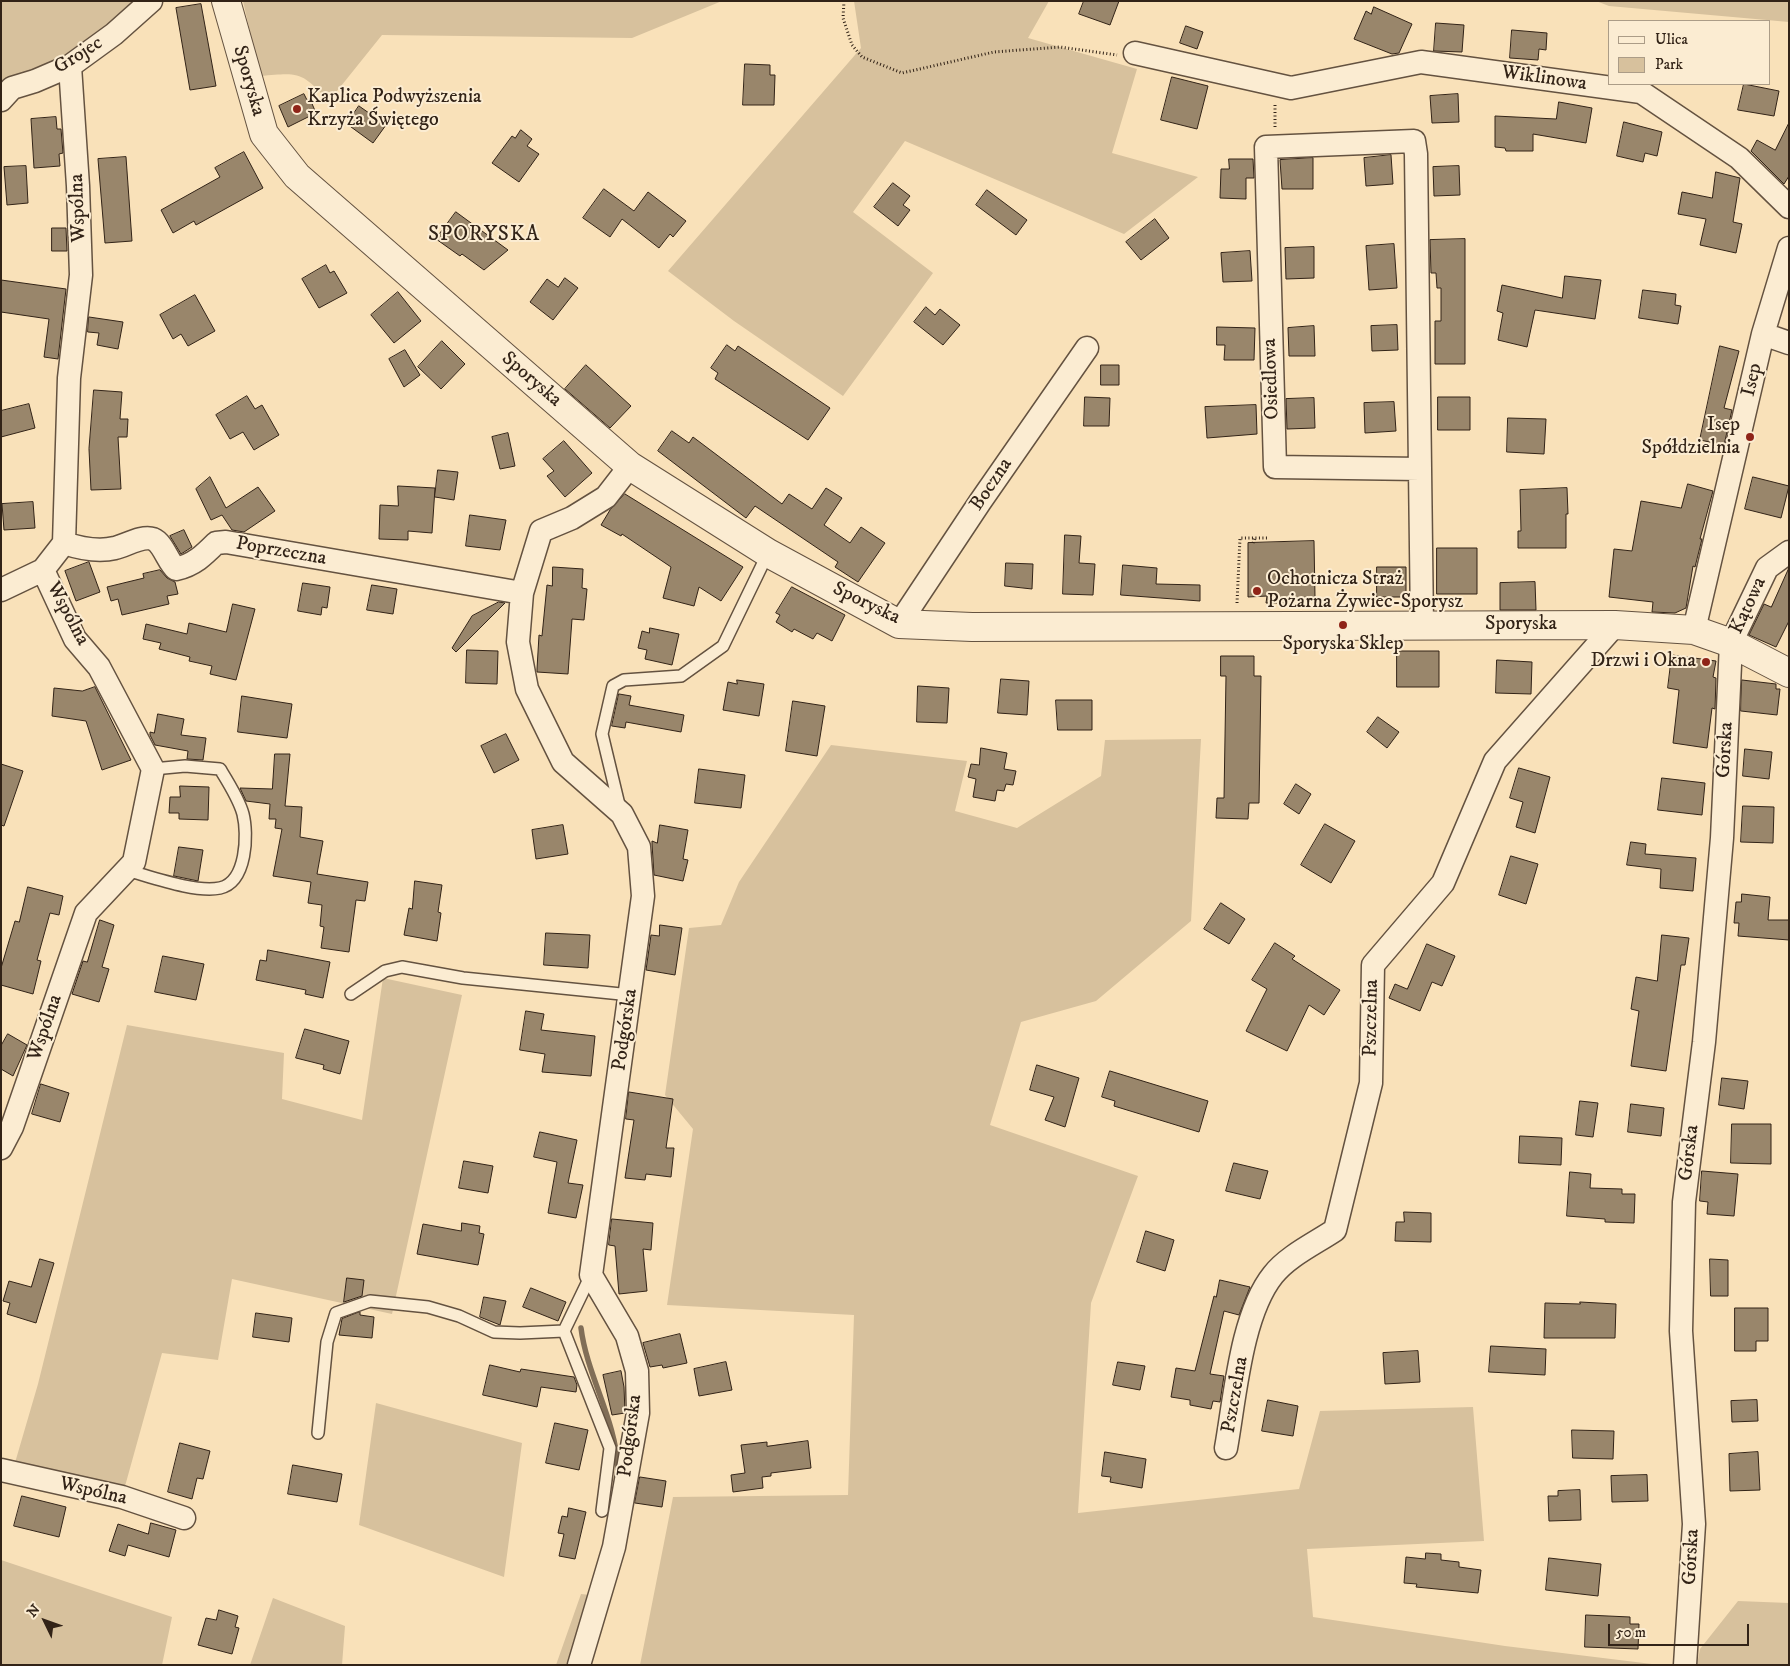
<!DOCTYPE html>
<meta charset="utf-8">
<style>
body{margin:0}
#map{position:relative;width:1790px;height:1666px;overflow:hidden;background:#f9e1b9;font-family:"IM FELL DW Pica",serif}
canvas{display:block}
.frame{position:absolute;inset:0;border:2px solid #322317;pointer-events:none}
.legend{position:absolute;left:1608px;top:20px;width:162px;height:65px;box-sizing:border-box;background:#fbecd2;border:1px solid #ab9c87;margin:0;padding:6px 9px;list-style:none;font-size:15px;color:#322317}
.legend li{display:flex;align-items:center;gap:10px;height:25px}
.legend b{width:25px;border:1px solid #ab9c87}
.north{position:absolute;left:20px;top:1596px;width:50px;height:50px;-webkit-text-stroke:4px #fbecd2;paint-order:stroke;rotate:312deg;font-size:14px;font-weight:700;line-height:20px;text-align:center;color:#322317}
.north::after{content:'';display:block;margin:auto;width:18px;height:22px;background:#322317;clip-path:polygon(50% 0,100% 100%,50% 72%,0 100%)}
.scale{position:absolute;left:1608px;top:1624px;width:141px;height:22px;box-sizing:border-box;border:2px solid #322317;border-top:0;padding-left:6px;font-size:15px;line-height:18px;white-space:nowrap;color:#322317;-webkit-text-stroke:4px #fbecd2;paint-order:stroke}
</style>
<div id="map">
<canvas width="1790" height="1666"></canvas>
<div class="frame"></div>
<ul class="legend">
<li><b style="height:6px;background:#fbecd2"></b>Ulica</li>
<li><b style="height:14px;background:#d7c19d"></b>Park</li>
</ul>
<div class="north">N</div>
<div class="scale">50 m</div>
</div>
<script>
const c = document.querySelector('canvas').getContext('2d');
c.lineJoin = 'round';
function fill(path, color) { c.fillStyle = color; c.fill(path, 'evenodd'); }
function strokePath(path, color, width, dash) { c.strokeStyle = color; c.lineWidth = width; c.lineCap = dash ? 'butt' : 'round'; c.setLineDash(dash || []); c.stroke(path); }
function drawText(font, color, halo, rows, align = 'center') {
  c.font = font + ' "IM FELL DW Pica",serif'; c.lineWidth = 4; c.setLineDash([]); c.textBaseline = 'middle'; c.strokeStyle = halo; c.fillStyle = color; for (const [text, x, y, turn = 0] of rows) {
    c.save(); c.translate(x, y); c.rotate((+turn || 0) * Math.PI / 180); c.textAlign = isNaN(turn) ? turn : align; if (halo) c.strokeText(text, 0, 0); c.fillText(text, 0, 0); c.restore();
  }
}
fill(new Path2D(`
 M1,1H148L70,66L1,88Z
 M243,1H722L632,38L382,35L329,101C301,72 301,72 260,76Z
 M854,1H1049L1028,38L1137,69L1112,153L1198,177L1124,234L905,141L853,212L933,273L843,396L734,321L668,271L861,48Z
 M1596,1H1789V22L1609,6Z
 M1201,739L1191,921L1096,1001L1021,1022L990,1125L1138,1176L1091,1303L1078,1513L1299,1489L1320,1411L1473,1407L1484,1541L1307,1549L1313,1617L1505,1646L1660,1665H640L673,1497L848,1495L854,1315L667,1305L693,1129L665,1095L689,928L721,925L739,882L831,745L967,761L955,811L1017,828L1101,776L1105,740Z
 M383,978L462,995L392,1314L232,1279L218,1360L162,1353L122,1497L12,1473L38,1384L127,1025L284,1053L282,1099L362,1120Z
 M376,1403L522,1443L504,1577L359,1525Z
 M1,1560L172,1617L162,1665H1Z
 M581,1594L601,1596L579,1665H556Z
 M273,1598L345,1626L342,1665H250Z
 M1738,1601L1789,1603V1665H1697L1700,1649Z`), '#d7c19d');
strokePath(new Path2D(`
 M581,1328C587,1376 616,1420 618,1469`), '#816e57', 5.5);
const building = new Path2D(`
 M1084,1H1119L1110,25L1079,14Z
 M201,4L216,86L190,90L176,8Z
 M1374,7L1412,24L1399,53L1392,54L1354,39L1366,11L1371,14Z
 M1436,23L1464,25L1462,52L1434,51Z
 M1186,26L1203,32L1197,49L1180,43Z
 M1512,30L1547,33L1546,50L1539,49L1538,60L1510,58Z
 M745,64L770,65V75H775L774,105H743Z
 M1172,77L1208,86L1197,129L1161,120Z
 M1744,84L1779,91L1774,116L1738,110Z
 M304,94L307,100L310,99L316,113L288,127L279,106Z
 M1458,94L1459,122L1432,123L1430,96Z
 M1559,102L1592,108L1586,143L1533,134V151H1506L1505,148L1495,147V116L1556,119Z
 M359,106L386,125L373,143L347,124Z
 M56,117L57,129H61L63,153L59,154L60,166L34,168L31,119Z
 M1624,122L1662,132L1657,156L1645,153L1643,162L1617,156Z
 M1789,123V176L1784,184L1751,151L1757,140L1775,150Z
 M521,130L532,139L527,146L539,154L519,182L492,163L512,136L515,138Z
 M244,152L263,188L196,225L194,221L173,233L161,210L220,177L215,168Z
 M1391,155L1393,184L1366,186L1364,158Z
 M126,157L132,241L105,243L98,159Z
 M1313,158V189H1282L1280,160Z
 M1229,159H1253L1254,178H1246V199L1220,198L1221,169H1229Z
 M26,166L28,203L7,205L4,167Z
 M1459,166L1460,195L1434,196L1433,167Z
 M1716,172L1740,178L1733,222L1742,224L1736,253L1700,245L1706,219L1678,214L1682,192L1712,198Z
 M893,183L910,196L903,205L910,210L898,226L874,207Z
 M604,189L634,211L648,192L686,221L673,237L670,234L659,248L622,219L610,237L583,218Z
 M987,190L1027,220L1016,235L976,205Z
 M456,212L508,250L484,270L462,254L460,256L436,239Z
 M1155,219L1169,238L1141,260L1126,242Z
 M52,228H66L67,251H52Z
 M1465,239V364H1435V321H1441V288H1437L1436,273H1431L1430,240Z
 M1394,244L1397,288L1369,290L1366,246Z
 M1314,247V278L1286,279L1285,248Z
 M1250,251L1252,281L1223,282L1221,253Z
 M326,265L330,273L334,271L347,293L319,308L302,279Z
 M1565,276L1601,280L1595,319L1535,310L1527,347L1498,340L1503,313L1497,311L1502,285L1562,298Z
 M565,278L578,288L553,320L530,302L547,279L558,287Z
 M1,280L66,289L58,359L44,357L49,319L1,312Z
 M1643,290L1676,294L1675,305L1681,306L1678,324L1639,318Z
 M398,292L421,321L394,343L371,315Z
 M195,295L215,331L188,346L181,334L173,339L160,315Z
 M926,307L935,315L940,309L960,325L943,345L914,322Z
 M89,317L123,322L118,349L97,345L99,333L88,332Z
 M1397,325L1398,350L1372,351L1371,326Z
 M1314,326L1315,356H1289L1288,328Z
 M1217,327L1255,328L1254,360H1224L1225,345H1217Z
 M442,341L465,364L441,389L418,367Z
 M727,345L735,351L738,346L830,408L808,440L715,379L718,373L711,368Z
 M1720,346L1739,351L1724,408L1732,410L1724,445L1700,440Z
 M405,350L420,375L404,387L389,359Z
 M586,365L631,406L610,428L565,389Z
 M1101,365H1119V385H1101Z
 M94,390L122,392L120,419H128L127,437H118L121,489L91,490L89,449Z
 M247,396L255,409L262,405L279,435L254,450L243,432L230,439L216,415Z
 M1085,397L1110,398L1109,426H1084Z
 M1438,397H1470V430H1438Z
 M1314,398L1315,428L1287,429L1286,399Z
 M1394,402L1396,431L1365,433L1364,403Z
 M29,404L35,428L1,437V411Z
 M1256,405L1257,434L1207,438L1205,407Z
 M1508,418L1546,419L1544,454L1507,452Z
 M672,431L689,443L693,437L782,504L789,494L812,509L826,488L842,498L824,525L850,543L861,527L885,543L858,582L835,567L838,562L755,506L746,518L658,451Z
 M508,433L515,466L500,469L492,437Z
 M564,441L592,473L565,497L547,476L554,471L543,459Z
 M438,470L458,472L454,500L435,497Z
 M210,477L226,508L258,487L275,511L244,532L232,530L222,515L211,520L196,489Z
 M1753,477L1789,486L1781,518L1745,509Z
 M1688,484L1713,491L1700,539H1702L1695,567L1693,566L1686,608L1675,613L1652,612L1653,602L1609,597L1614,549L1632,551L1641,501L1681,508Z
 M398,486L435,488L432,533L408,531V540L379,539L380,505L398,506Z
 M1567,488L1568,514H1566V548H1518V531H1521L1520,490Z
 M625,494L743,567L721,601L699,587L694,606L663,598L671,567L622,534L621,536L601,525L610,510Z
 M33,502L35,528L4,530L2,504Z
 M470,515L506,520L500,550L466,546Z
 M184,530L192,547L181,554L170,536Z
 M1065,535L1081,536L1079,563L1095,564L1093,595L1063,594Z
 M1314,541L1315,597L1285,598V603H1266L1267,596L1248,597V543Z
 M1437,548H1477V594H1437Z
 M89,562L100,592L76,601L65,571Z
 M1006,563L1033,564L1032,589L1005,586Z
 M1123,565L1157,568L1156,584L1200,585V601L1121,595Z
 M553,567L583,569L582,588L587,589L584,620L572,619L568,674L537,672V669L539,635L542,636L547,585L552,586Z
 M1377,567H1406V597H1377Z
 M1789,568V621L1776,647L1749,635L1764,604L1771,607Z
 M160,570L167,578L175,582L178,594L167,596L169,604L122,615L118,599L111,601L107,587L144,578L143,574Z
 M1535,582L1536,610H1500V583Z
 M303,583L330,587L327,608L322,607L321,615L298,611Z
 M372,585L397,589L393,614L367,610Z
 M792,587L845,615L832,641L817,633L813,639L794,629L792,632L776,622L780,615L776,613Z
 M499,602L505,603L456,652L452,648L472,616Z
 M233,604L255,609L236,680L210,674L212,666L189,661L190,657L159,649L161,643L143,639L146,624L187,634L189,623L226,632Z
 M650,628L679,634L672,665L645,659L647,650L638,648L642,631L649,633Z
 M467,650L498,651L497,684L466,683Z
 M1397,651H1439V687H1397Z
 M1672,655L1716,661L1713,677L1716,678L1715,709L1712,708L1707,748L1673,743L1679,690L1668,688Z
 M1221,656H1254V676H1261L1259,803H1249L1248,819L1216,818L1217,798H1224L1226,676H1221Z
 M1497,660L1532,662L1531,694L1496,693Z
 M1001,679L1029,681L1027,715L998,713Z
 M737,680L764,684L759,716L723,710L728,682L737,684Z
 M1742,680L1776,684V689H1780L1777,715L1741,711Z
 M918,686L949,688L947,723L917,722Z
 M95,687L131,760L102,770L86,721L52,716L54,688L82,691Z
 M619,694L631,696L629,705L684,715L681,732L626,722L625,728L612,726Z
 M242,696L292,704L287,738L238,732Z
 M1056,700H1092V730H1058Z
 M793,701L825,706L817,756L786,751Z
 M158,714L184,719L181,735L206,738L203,760L187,759L188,751L155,745L150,735V732L154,733Z
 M1378,717L1399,732L1387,748L1367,732Z
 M506,734L519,760L494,773L481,746Z
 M981,748L1007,753L1004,769L1016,771L1013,785L1006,784L1004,791L997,790L995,801L973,797L976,779L968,777L971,764L979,765Z
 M1745,749L1772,752L1769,779L1743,776Z
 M275,754H290L285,806L302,807L300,837L323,841L317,874L368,882L365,901L356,900L349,952L321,948L324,927L320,926L322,905L308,903L311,882L273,876L282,829L275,828L276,819H269L270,804L246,801L240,788L272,789Z
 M1,764L23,771L4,826L1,825Z
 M1519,768L1550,777L1535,833L1516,827L1523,802L1510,798Z
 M699,769L745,775L741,808L695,803Z
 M1662,778L1705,783L1702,815L1658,810Z
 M1296,784L1311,794L1299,814L1284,804Z
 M180,786L209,787L208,820L179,819V813H169L170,797H180Z
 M1743,806L1774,807L1773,843L1741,842Z
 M1325,824L1355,841L1331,883L1301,865Z
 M563,825L568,854L536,859L532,830Z
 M660,825L688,830L683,859L688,860L683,881L654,875L652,844V841L657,843Z
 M1631,842L1646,844L1645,854L1696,858L1693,891L1660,888L1661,869L1627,865Z
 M179,847L203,850L198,881L174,876Z
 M1511,856L1538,864L1526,904L1499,895Z
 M415,881L442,885L438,912L441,913L437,941L404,935L409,908L412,909Z
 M28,887L63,896L59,915L50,913L37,960L41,961L33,994L1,985V968L15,921L19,922Z
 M1742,894L1770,897L1768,920H1789V940L1738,936L1739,923H1734L1736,902H1741Z
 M1221,903L1245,919L1229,944L1204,929Z
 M100,920L114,925L102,967L109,969L99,1002L72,994L83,961L87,962Z
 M660,925L682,928L675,975L646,970L651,935L659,936Z
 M546,933L590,935L588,968L544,965Z
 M1662,935L1689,938L1685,965H1681L1666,1071L1631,1066L1639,1011L1631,1009L1636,977L1657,981Z
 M1275,943L1295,956L1292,959L1340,990L1324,1015L1309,1005L1287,1051L1246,1031L1267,989L1252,980Z
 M1427,944L1455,956L1442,986L1432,982L1420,1011L1389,998L1395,984L1407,989Z
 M268,950L330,962L323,998L305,994L306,990L256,980L260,960L266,961Z
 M163,956L204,964L196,1000L155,992Z
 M526,1011L544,1014L541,1030L595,1036L591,1076L542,1072L545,1054L520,1050Z
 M305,1029L349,1041L340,1074L323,1069L324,1065L296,1058Z
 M8,1034L27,1045L13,1076L1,1069V1046Z
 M1037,1065L1079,1078L1065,1127L1045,1120L1054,1097L1030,1090Z
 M1110,1071L1208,1101L1199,1132L1114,1106L1115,1101L1102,1097Z
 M1722,1078L1748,1081L1744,1109L1719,1105Z
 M41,1084L69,1093L60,1122L32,1114Z
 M629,1092L673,1099L666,1148H674L671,1177L646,1174L645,1180L625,1178L634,1120L626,1119Z
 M1580,1101L1598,1103L1593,1137L1576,1135Z
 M1631,1104L1664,1108L1661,1136L1628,1132Z
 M1732,1124H1771V1164L1731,1163Z
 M540,1132L577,1140L568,1183L583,1185L576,1218L548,1213L557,1162L534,1157Z
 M1520,1136L1562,1138L1561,1165L1519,1163Z
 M464,1161L493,1166L488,1193L459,1188Z
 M1234,1163L1268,1171L1260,1199L1226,1191Z
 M1702,1171L1738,1174L1734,1216L1707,1214L1708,1202L1700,1201Z
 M1570,1172L1591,1174L1590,1188L1622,1189V1194H1635L1634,1223L1605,1222V1219L1567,1216Z
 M1404,1212L1431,1213V1242L1395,1241L1396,1222H1404Z
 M612,1219L653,1223L651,1250L643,1249L647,1291L619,1294L615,1246L609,1245Z
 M462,1223L480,1226L479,1233L484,1234L478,1265L417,1254L423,1224L461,1231Z
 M1146,1231L1174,1240L1165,1271L1137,1262Z
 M40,1259L54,1263L36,1323L7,1314L10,1303L3,1301L9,1281L31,1287Z
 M1710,1259L1728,1260V1296H1711Z
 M347,1278L364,1280L362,1296L344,1302Z
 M1220,1280L1250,1287L1239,1315L1224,1311L1210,1374L1224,1376L1220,1402L1213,1401L1211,1409L1190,1405V1400L1171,1397L1176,1368L1195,1371L1214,1296L1216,1297Z
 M531,1288L566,1302L558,1321L523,1307Z
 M484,1297L506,1301L500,1325L480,1317Z
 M1580,1302L1616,1304L1615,1338H1544L1545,1303L1580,1304Z
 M1735,1308H1768V1341H1756V1351H1735Z
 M360,1312V1315L374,1317L372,1338L339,1335L342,1319Z
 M256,1313L292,1318L289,1342L253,1337Z
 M680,1334L687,1363L663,1368L662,1365L650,1367L643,1343Z
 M1491,1346L1546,1349L1545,1375L1489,1372Z
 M1418,1351L1420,1382L1385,1384L1383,1353Z
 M726,1362L732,1390L699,1396L694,1369Z
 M1118,1362L1145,1366L1140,1390L1113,1385Z
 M490,1365L520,1372L521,1369L574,1377L577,1385L576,1392L541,1387L537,1407L483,1395Z
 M621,1371L624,1387L625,1413L612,1415L603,1375Z
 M1268,1400L1298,1406L1293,1436L1262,1431Z
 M1757,1400L1758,1421L1732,1422L1731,1401Z
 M555,1423L588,1430L579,1470L546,1463Z
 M1572,1430L1614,1431L1613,1459L1573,1458Z
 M808,1441L811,1468L771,1473V1476L762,1477L763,1488L733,1492L731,1475L745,1473L741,1445L767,1442V1446Z
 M180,1443L210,1451L203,1479L197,1478L192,1499L168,1492Z
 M1105,1452L1146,1459L1142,1488L1110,1482L1111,1477L1102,1476Z
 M1758,1452L1760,1490L1730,1491L1729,1454Z
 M293,1465L342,1474L337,1502L288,1494Z
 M1647,1475L1648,1501L1612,1502L1611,1476Z
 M640,1477L666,1481L662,1507L635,1503Z
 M1580,1490L1581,1520L1549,1521L1548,1496H1558V1491Z
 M22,1496L66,1507L59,1537L14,1526Z
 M569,1508L586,1512L575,1559L559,1556L564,1534L558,1533L562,1516L567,1517Z
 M151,1523L176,1530L169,1557L128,1545L125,1556L109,1551L118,1524L148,1534Z
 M1426,1553L1441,1554V1560L1459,1562V1567L1481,1570L1478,1593L1416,1587L1417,1584L1404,1583L1406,1557L1425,1559Z
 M1549,1558L1601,1564L1598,1596L1546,1590Z
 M219,1610L238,1616L235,1627L239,1628L232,1654L198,1645L206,1618L216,1620Z
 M1586,1615L1630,1617V1624H1639L1638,1649L1585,1647Z`);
fill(building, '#99866b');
strokePath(building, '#322317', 1);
const service = new Path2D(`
 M620,809L602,734L613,686L624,680L681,676L723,646L768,553
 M126,870C152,877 195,893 220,888C247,882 248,834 243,814C239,799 228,782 220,769L185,766L153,769
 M351,994L385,971L402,967L463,978L631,995
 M564,1331L610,1448L602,1511
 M318,1433L327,1342L336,1313L370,1301L428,1307L459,1316L494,1332L520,1333L564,1331L591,1275`);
const minor = new Path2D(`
 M1135,53L1291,88L1421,62L1641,92L1739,158L1789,207
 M1,100L12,88L35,81L70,66L114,34L151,1
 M1763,334L1789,343
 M1420,469L1275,467L1266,147L1414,141L1416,154L1422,626
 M64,543C79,548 99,552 115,548C125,546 142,535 153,539C163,543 168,562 176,569C194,565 204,555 216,543L226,542L522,593
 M1,590L43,570
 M899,624L980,502L1087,348
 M1694,630L1763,334L1789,248
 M1,1148L12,1127L86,913L134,862L153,769L99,667L75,639L43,570L64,543L69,378L81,275L78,186L70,66
 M1226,1448C1235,1398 1241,1315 1273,1275C1288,1256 1314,1244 1335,1230L1371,1083L1373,965L1443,883L1495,761L1615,625
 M1,1470L122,1497L184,1518
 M579,1665L614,1547L638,1413L637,1371L627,1336L591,1275L643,896L639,847L622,814L563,762L527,689L518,642L522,593L541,531L572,518L606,497L630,466
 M1685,1665L1694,1524L1681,1331L1684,1202L1704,1042L1722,838L1731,643L1767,568L1789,552`);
const tertiary = new Path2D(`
 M226,1L264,134L297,176L630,466L768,553L899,624L972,627L1615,625L1694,630L1731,643L1789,673`);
strokePath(service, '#645240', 14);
strokePath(minor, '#645240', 25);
strokePath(tertiary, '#645240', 30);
strokePath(new Path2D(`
 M844,1L843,18L852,45L862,57L902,73L994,52L1060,47L1117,55
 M1275,105V127
 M1253,543L1255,538
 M1237,603L1240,538H1269`), '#322317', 3, [1, 2.5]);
strokePath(service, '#fbecd2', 11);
strokePath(minor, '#fbecd2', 22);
strokePath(tertiary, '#fbecd2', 28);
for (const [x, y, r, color] of [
 [297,109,5,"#8f2418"],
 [1750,437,5,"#8f2418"],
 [1257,591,5,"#8f2418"],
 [1343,625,5,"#8f2418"],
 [1706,662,5,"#8f2418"]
]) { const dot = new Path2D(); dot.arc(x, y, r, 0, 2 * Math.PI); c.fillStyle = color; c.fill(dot); strokePath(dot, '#fbecd2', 2); }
drawText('20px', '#322317', '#fbecd2', [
 ["Grojec",79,56,-32],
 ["Wiklinowa",1544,79,8],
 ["Sporyska",248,81,74],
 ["Wspólna",79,208,-92],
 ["Osiedlowa",1272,379,-92],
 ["Sporyska",531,380,41],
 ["Isep",1753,380,-77],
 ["Boczna",992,485,-56],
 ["Poprzeczna",281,552,10],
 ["Sporyska",866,604,26],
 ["Kątowa",1749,606,-65],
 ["Wspólna",67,614,62],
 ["Sporyska",1521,625],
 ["Górska",1726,750,-87],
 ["Pszczelna",1372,1018,-89],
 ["Wspólna",46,1028,-71],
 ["Podgórska",626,1030,-82],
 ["Górska",1690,1153,-83],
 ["Pszczelna",1236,1395,-80],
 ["Podgórska",631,1436,-83],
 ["Wspólna",93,1492,13],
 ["Górska",1692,1557,-87]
]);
drawText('20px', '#322317', '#fbecd2', [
 ["Kaplica Podwyższenia",307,98],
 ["Krzyża Świętego",307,121],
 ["Isep",1740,426,"right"],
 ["Spółdzielnia",1740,449,"right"],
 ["Ochotnicza Straż",1267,580],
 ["Pożarna Żywiec-Sporysz",1267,603],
 ["Sporyska Sklep",1343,645,"center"],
 ["Drzwi i Okna",1696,662,"right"]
], 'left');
c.letterSpacing = '1px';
drawText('21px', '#322317', '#fbecd2', [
 ["SPORYSKA",484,236]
]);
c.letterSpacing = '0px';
</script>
